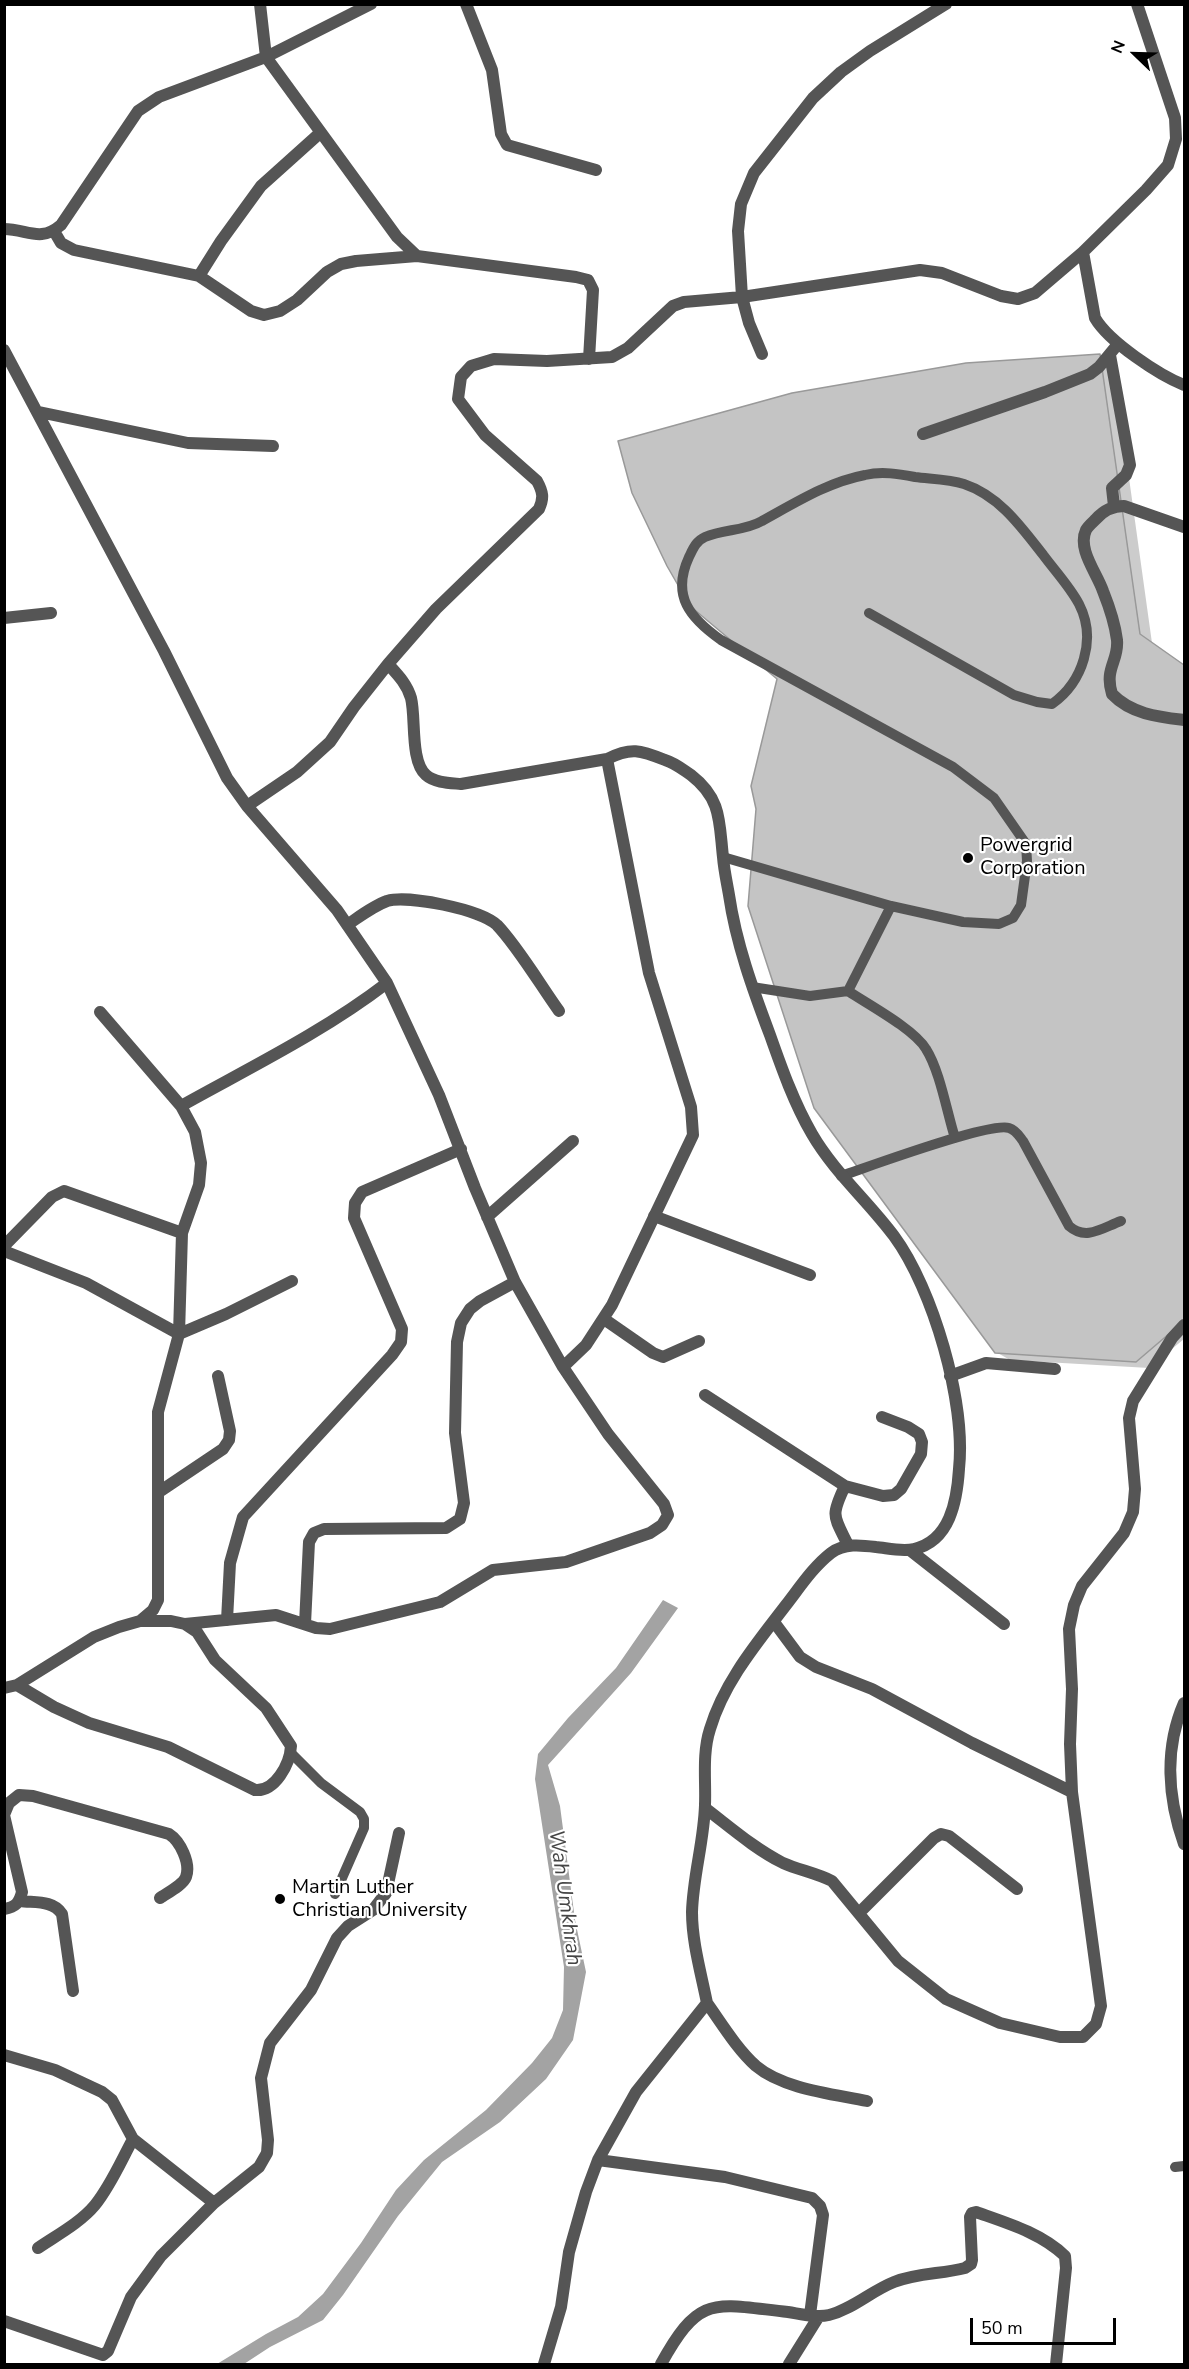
<!DOCTYPE html>
<style>
body{margin:0}
#map{position:relative;width:1189px;height:2369px;overflow:hidden;background:#fff;font-family:"Nunito Sans",sans-serif}
canvas{display:block}
.frame{position:absolute;inset:0;border:6px solid #000;pointer-events:none}
.north{position:absolute;left:1105px;top:24px;width:60px;height:60px;-webkit-text-stroke:4px #fff;paint-order:stroke;rotate:293deg;font-size:16px;font-weight:700;line-height:24px;text-align:center;color:#000}
.north::after{content:'';display:block;margin:auto;width:21px;height:27px;background:#000;clip-path:polygon(50% 0,100% 100%,50% 72%,0 100%)}
.scale{position:absolute;left:970px;top:2318px;width:146px;height:27px;box-sizing:border-box;border:3px solid #000;border-top:0;padding-left:8px;font-size:18px;line-height:21px;white-space:nowrap;color:#000;-webkit-text-stroke:4px #fff;paint-order:stroke}
</style>
<div id="map">
<canvas width="1189" height="2369"></canvas>
<div class="frame"></div>
<div class="north">N</div>
<div class="scale">50 m</div>
</div>
<script>
const c = document.querySelector('canvas').getContext('2d');
c.lineJoin = 'round';
function fill(path, color) { c.fillStyle = color; c.fill(path, 'evenodd'); }
function strokePath(path, color, width, dash) { c.strokeStyle = color; c.lineWidth = width; c.lineCap = dash ? 'butt' : 'round'; c.setLineDash(dash || []); c.stroke(path); }
function drawText(font, color, halo, rows, align = 'center') {
  c.font = font + ' "Nunito Sans",sans-serif'; c.lineWidth = 4.5; c.setLineDash([]); c.textBaseline = 'middle'; c.strokeStyle = halo; c.fillStyle = color; for (const [text, x, y, turn = 0] of rows) {
    c.save(); c.translate(x, y); c.rotate((+turn || 0) * Math.PI / 180); c.textAlign = isNaN(turn) ? turn : align; if (halo) c.strokeText(text, 0, 0); c.fillText(text, 0, 0); c.restore();
  }
}
fill(new Path2D(`
 M663,1600L678,1608L631,1673L548,1765L560,1806L575,1920L586,1972L573,2040L546,2079L500,2122L442,2162L398,2216L343,2295L323,2320L270,2347L244,2364H217L266,2334L298,2317L323,2294L361,2243L396,2190L424,2160L486,2110L532,2063L552,2038L563,2010L564,1967L535,1779L538,1754L568,1718L616,1668Z`), '#a3a3a3');
fill(new Path2D(`
 M1100,355L1113,363L1152,643L1184,665V1339L1149,1368L1010,1360L996,1352Z`), '#0003');
const building = new Path2D(`
 M1100,354L1140,634L1184,665V1321L1136,1362L995,1353L814,1108L748,906L756,809L751,786L777,679L690,606L667,566L632,493L618,441L792,393L966,363Z`);
fill(building, '#c4c4c4');
strokePath(building, '#999', 1.5);
strokePath(new Path2D(`
 M723,857L891,906L963,922L999,924L1013,918L1021,905L1027,861L1026,844L994,798L953,767L721,640C690,618 671,596 689,557C693,549 696,541 705,537C724,529 745,531 762,521C795,503 828,482 865,475C882,471 899,474 915,477C931,479 949,479 964,484C1000,496 1022,528 1044,556C1056,572 1070,587 1079,604C1097,639 1083,682 1052,704L1037,702L1014,695L869,613
 M752,987L810,996L848,991L891,906
 M848,991C869,1005 914,1029 926,1049C940,1071 947,1113 955,1138
 M841,1176C868,1167 989,1122 1009,1128C1016,1130 1019,1136 1023,1141L1069,1226C1086,1241 1102,1228 1121,1221
 M291,1753L321,1783L360,1812L364,1819V1828L335,1894
 M1175,2167L1184,2166`), '#555', 10);
strokePath(new Path2D(`
 M260,4L266,57L397,237L417,256
 M466,4L492,70L501,134L507,145L596,170
 M4,229C27,229 40,243 61,225L138,111L159,97L266,57L371,4
 M54,231L61,243L74,250L199,276L251,311L264,315L280,311L297,300L327,272L341,264L356,261L417,256L576,277L588,280L593,290L589,359
 M1083,252L1095,318C1109,342 1159,375 1184,385
 M199,276L221,241L261,186L320,133
 M4,350L164,651L227,778L247,806L337,910L387,983L439,1095L475,1188L515,1282L563,1367L608,1434L664,1504L668,1515L662,1525L650,1533L566,1562L493,1570L440,1602L330,1629L316,1628L276,1615L185,1624
 M762,354L749,323L742,297L738,231L741,204L754,173L813,98L841,72L870,51L946,4
 M1110,355L1130,465L1126,475L1112,488L1114,506
 M39,412L188,443L273,446
 M923,434L1045,392L1090,374L1099,367L1118,344
 M1184,527L1124,506C1113,506 1103,511 1096,519C1093,522 1088,526 1086,530C1077,549 1097,573 1103,591C1109,606 1115,624 1117,640C1119,661 1104,668 1112,694C1131,714 1159,717 1184,720
 M4,618L51,613
 M388,664C398,675 407,684 411,698C416,718 410,761 426,775C435,783 450,783 461,784L607,759C631,747 640,750 665,760C675,763 682,769 691,775C722,799 719,822 723,857C724,870 727,883 729,895C736,943 753,990 770,1035C782,1069 794,1103 812,1134C834,1172 868,1201 894,1236C933,1289 966,1402 959,1469C957,1501 950,1541 914,1549C902,1552 887,1548 876,1547C861,1545 844,1543 831,1553C813,1567 800,1587 786,1605C757,1643 724,1682 710,1729C702,1754 706,1780 705,1805C704,1841 693,1876 692,1912C692,1942 701,1973 707,2003L636,2092L598,2160L586,2192L569,2252L561,2307L544,2364
 M247,806L297,772L330,742L354,707L388,664L436,609L539,509C544,498 543,492 537,481L485,435L458,399L461,377L471,366L494,359L547,361L612,357L628,348L673,306L684,302L742,297L920,270L942,273L1001,296L1018,299L1035,293L1083,252L1146,190L1168,165L1176,139L1175,118L1137,4
 M347,925C359,917 373,906 387,901C408,895 480,909 497,925C518,947 541,986 559,1011
 M100,1012L181,1106L195,1132L201,1163L199,1185L182,1233L179,1334L158,1412V1600L153,1610L140,1621
 M181,1106C251,1067 323,1032 387,983
 M654,1216L810,1275
 M487,1217L573,1141
 M4,1246L52,1197L64,1191L182,1233
 M4,1251L86,1283L179,1334L226,1314L292,1281
 M604,1319L653,1353L663,1357L699,1341
 M563,1367L586,1345L612,1305L693,1135L691,1107L649,973L607,759
 M950,1376L986,1363L1055,1369
 M705,1395L845,1486L883,1496L894,1495L901,1489L921,1454L922,1442L919,1434L908,1427L882,1417
 M845,1486C830,1517 834,1516 848,1545
 M159,1492L223,1449L229,1440L230,1431L218,1376
 M911,1551L1004,1624
 M227,1620L230,1563L243,1517L392,1355L401,1342L402,1329L354,1218L355,1203L362,1192L461,1149
 M774,1622L800,1657L816,1667L872,1689L972,1743L1072,1792
 M305,1624L309,1542L314,1533L324,1529L446,1528L460,1519L464,1503L455,1433L457,1342L461,1323L470,1309L480,1301L515,1282
 M4,1688L17,1685L94,1637L119,1627L140,1621H171L185,1624L197,1632L215,1660L266,1708L291,1746C290,1764 275,1792 255,1790L168,1747L89,1723L54,1707L17,1685
 M1184,1703C1164,1749 1168,1799 1184,1844
 M705,1808C730,1827 755,1849 783,1863C799,1870 816,1873 832,1881L898,1961L946,1999L1000,2023L1060,2037H1083L1096,2024L1101,2006L1072,1792L1070,1744L1072,1689L1069,1629L1074,1605L1082,1586L1124,1533L1133,1512L1135,1489L1129,1418L1133,1401L1172,1338L1184,1325
 M4,1815L9,1803L19,1795L33,1796L169,1834C180,1841 191,1863 186,1877C183,1885 167,1893 160,1898
 M4,1815L22,1892C19,1903 16,1907 4,1909
 M20,1901C35,1903 53,1900 62,1914L73,1991
 M859,1913L934,1838L941,1834L949,1836L1017,1889
 M707,2003C722,2024 737,2049 756,2066C783,2089 834,2094 867,2101
 M4,2055L55,2070L102,2092L112,2100L133,2139L214,2203
 M598,2160L725,2177L812,2198L820,2206L823,2215L810,2315
 M38,2248C57,2235 80,2223 95,2205C111,2185 121,2161 133,2139
 M4,2321L103,2355L108,2351L131,2297L161,2256L214,2203L259,2167L267,2153L268,2140L261,2078L270,2043L311,1990L337,1938L348,1926L373,1910L386,1893L399,1833
 M661,2364C700,2293 714,2304 788,2312C801,2314 816,2318 829,2315C853,2309 871,2291 894,2282C917,2273 942,2274 965,2268L971,2264L972,2260L970,2217L972,2213L976,2212C1007,2223 1041,2233 1065,2256L1066,2268L1056,2364
 M789,2364L819,2316`), '#555', 12);
for (const [x, y, r, color] of [
 [968,858,6,"#000"],
 [280,1899,6,"#000"]
]) { const dot = new Path2D(); dot.arc(x, y, r, 0, 2 * Math.PI); c.fillStyle = color; c.fill(dot); strokePath(dot, '#fff', 2); }
drawText('20px', '#000', '#fff', [
 ["Powergrid",980,846],
 ["Corporation",980,869],
 ["Martin Luther",292,1888],
 ["Christian University",292,1911]
], 'left');
drawText('italic 21px', '#444', '#fff', [
 ["Wah Umkhrah",564,1898,82]
]);
</script>
